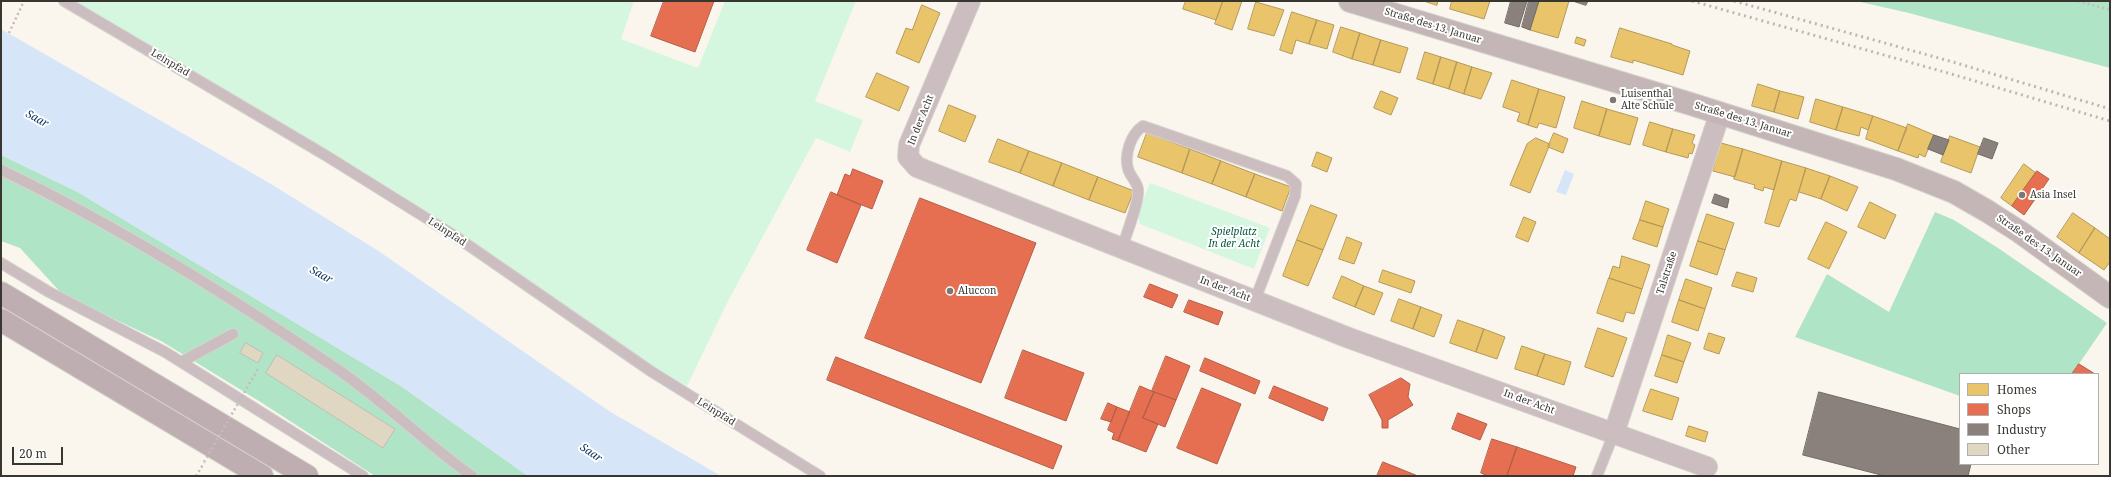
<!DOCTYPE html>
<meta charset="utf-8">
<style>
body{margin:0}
#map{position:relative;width:2111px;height:477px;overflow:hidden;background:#faf6ee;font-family:"Noto Serif",serif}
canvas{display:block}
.frame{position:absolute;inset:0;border:2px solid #383630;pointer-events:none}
.legend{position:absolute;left:1959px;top:373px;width:140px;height:92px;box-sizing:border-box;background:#fff;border:1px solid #afafac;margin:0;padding:5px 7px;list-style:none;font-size:12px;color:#383630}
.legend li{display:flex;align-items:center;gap:8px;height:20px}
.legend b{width:20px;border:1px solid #afafac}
.scale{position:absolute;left:12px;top:447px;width:51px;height:18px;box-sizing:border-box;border:2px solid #383630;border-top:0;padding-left:5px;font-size:12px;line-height:14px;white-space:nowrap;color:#383630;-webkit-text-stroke:3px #fff;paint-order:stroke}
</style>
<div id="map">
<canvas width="2111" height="477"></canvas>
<div class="frame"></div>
<ul class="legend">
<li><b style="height:11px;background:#e9c46a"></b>Homes</li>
<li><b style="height:11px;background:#e76f51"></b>Shops</li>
<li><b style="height:11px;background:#8a817c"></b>Industry</li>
<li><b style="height:11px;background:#e0d7c2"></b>Other</li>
</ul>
<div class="scale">20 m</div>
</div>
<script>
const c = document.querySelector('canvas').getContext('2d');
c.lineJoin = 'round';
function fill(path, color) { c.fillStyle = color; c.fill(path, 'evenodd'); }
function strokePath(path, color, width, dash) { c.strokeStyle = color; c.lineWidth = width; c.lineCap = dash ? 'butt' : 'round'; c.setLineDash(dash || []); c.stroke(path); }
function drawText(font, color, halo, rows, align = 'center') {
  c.font = font + ' "Noto Serif",serif'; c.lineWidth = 4; c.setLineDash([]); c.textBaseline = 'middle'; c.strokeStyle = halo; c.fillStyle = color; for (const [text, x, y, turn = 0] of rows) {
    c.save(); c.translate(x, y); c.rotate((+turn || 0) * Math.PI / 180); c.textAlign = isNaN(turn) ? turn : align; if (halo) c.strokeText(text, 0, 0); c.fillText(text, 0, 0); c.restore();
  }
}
fill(new Path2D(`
 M74,1H634L621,39L698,68L725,1H856L815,101L863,120L850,152L816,138L728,301L687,386L655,369L327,151Z
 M1150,183L1270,228L1254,269L1140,224L1137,214Z`), '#d5f7e0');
fill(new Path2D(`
 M1856,1H2110V68L1909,13Z
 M1,155L76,191L401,386L528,476H375L259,401L161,341L63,295L20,248L1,241Z
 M1935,212L1954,220L1998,248L2107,323L2072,374H1960V396L1795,337L1827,274L1889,312Z`), '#afe4c6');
fill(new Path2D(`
 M1,29L271,184L380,252L609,411L721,476H528L401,386L76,191L1,155Z
 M1565,170L1574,174L1566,195L1556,192Z`), '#d6e6f8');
const homes = new Path2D(`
 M1186,1H1223L1216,20L1183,9Z
 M1223,1H1242L1232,30L1215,24Z
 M1424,1H1438L1437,5Z
 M1452,1H1490L1484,19L1450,9Z
 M1539,1H1569L1558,38L1530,30Z
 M1256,2L1284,10L1274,36L1248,29Z
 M922,5L940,13L919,63L896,53L906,28L912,30Z
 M1292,12L1317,20L1309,44L1296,40L1292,54L1280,50Z
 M1317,20L1334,25L1327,49L1309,44Z
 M1341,27L1360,33L1352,59L1333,52Z
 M1620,28L1672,44V45L1690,51L1683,75L1633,60V63L1611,57Z
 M1360,33L1381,40L1373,65L1352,59Z
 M1577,37L1586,40L1584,46L1575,43Z
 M1381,40L1408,48L1400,73L1373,65Z
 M1425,52L1441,57L1433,84L1417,79Z
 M1441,57L1457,62L1449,89L1433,84Z
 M1457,62L1472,67L1464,94L1449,89Z
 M1472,67L1492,73L1481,99L1464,94Z
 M877,73L909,87L899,111L866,97Z
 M1512,80L1539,89L1528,125L1517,121L1520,113L1503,107Z
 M1758,84L1780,91L1774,112L1752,106Z
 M1539,89L1565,97L1556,128L1539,123L1537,128L1528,125Z
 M1381,91L1398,98L1391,115L1374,108Z
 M1780,91L1804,97L1798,119L1774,112Z
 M1816,99L1843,107L1836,130L1810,122Z
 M1582,101L1607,109L1599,136L1574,128Z
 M949,105L976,116L965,142L939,131Z
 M1843,107L1873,116L1868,130L1861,127L1859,136L1836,130Z
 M1607,109L1638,118L1630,145L1599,136Z
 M1873,116L1907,128L1898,151L1866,139Z
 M1650,122L1673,129L1666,152L1643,145Z
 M1908,124L1934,135L1925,157L1919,154L1918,158L1898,151Z
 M1673,129L1695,135L1692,143L1695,145L1692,154L1689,153L1688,158L1666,152Z
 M1147,133L1190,149L1182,173L1138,157Z
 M1554,133L1568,139L1563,153L1548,147Z
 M1950,136L1980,147L1971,173L1941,162Z
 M1536,138L1550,144L1530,193L1510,185L1527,144Z
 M998,139L1029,151L1020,173L989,162Z
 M1721,143L1743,149L1735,177L1713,171Z
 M1190,149L1221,161L1212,184L1182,173Z
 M1743,149L1782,161L1774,190L1764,187L1763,191L1754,188L1755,185L1734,179Z
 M1029,151L1062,163L1053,186L1020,173Z
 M1317,152L1332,158L1327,172L1312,166Z
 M1221,161L1255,174L1246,197L1212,184Z
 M1782,161L1806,168L1796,201L1790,199L1779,227L1765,223Z
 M1062,163L1098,177L1089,200L1053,186Z
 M2024,164L2036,173L2012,206L2001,198Z
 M1806,168L1830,176L1821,199L1799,192Z
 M1255,174L1291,187L1282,211L1246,197Z
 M1830,176L1858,187L1847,211L1821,199Z
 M1098,177L1134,191L1125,213L1089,200Z
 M1646,201L1669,209L1663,227L1640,220Z
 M1870,202L1896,215L1885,239L1858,227Z
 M1311,205L1337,215L1323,250L1297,240Z
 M2073,213L2095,228L2079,253L2057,237Z
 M1707,214L1734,223L1725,250L1698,241Z
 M1524,217L1536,222L1528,242L1516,237Z
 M1640,220L1663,227L1657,247L1633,239Z
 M1826,222L1847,232L1829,269L1808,259Z
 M2095,228L2110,239V262L2104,270L2079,253Z
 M1347,237L1362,243L1354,264L1339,259Z
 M1297,240L1323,250L1308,286L1283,276Z
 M1698,241L1725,250L1717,275L1690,266Z
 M1622,256L1650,265L1642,289L1609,278L1613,266L1619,268Z
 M1383,270L1415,281L1411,293L1379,282Z
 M1737,272L1757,278L1753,292L1732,286Z
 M1342,276L1364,286L1355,307L1333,298Z
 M1609,278L1642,289L1634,314L1626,312L1623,322L1597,313Z
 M1686,279L1712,288L1705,309L1679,300Z
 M1364,286L1383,293L1374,315L1355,307Z
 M1399,299L1421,307L1413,329L1391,321Z
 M1679,300L1705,309L1698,331L1672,322Z
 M1421,307L1442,315L1434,337L1413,329Z
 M1458,320L1484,329L1476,352L1450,343Z
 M1598,328L1627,338L1613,377L1585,367Z
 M1484,329L1505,337L1497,359L1476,352Z
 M1709,333L1725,338L1719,354L1704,349Z
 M1668,335L1691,343L1684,362L1662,355Z
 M1522,346L1545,354L1537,376L1515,369Z
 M1545,354L1571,362L1564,385L1537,376Z
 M1662,355L1684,362L1677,383L1655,376Z
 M1651,389L1679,398L1672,420L1643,411Z
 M1689,426L1708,432L1705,442L1686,436Z`);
fill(homes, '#e9c46a');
strokePath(homes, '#b49959', 1);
const shops = new Path2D(`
 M664,1H714L695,52L651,36Z
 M853,169L883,181L872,209L837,195L845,174L850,176Z
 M2037,171L2049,179L2024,215L2012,206Z
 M831,192L861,205L837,263L807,250Z
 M920,198L1036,243L981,383L865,338Z
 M1150,284L1178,295L1172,308L1144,297Z
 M1189,300L1223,312L1218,325L1184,312Z
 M1023,350L1084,373L1066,421L1005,398Z
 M1166,356L1190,366L1176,400L1152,391Z
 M836,357L1062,446L1053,469L827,380Z
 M1205,358L1260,381L1255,394L1200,371Z
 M2079,364L2095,374H2072Z
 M1401,378L1410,384L1408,397L1413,405L1388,420V428H1382V420L1369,395Z
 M1140,386L1154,392L1143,418L1158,424L1146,452L1118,441Z
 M1274,386L1328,408L1323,421L1269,398Z
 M1202,388L1241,404L1217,464L1177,448Z
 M1154,392L1176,400L1165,427L1143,418Z
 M1108,403L1117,407L1111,422L1101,419Z
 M1117,407L1130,412L1118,441L1112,439L1114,433L1108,430Z
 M1458,413L1487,424L1480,440L1452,429Z
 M1492,439L1517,447L1507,476H1488L1481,473Z
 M1517,447L1576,467L1573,476H1507Z
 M1383,462L1418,476H1377Z`);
fill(shops, '#e76f51');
strokePath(shops, '#b25e47', 1);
const industry = new Path2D(`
 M1511,1H1527L1519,27L1505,23Z
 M1529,1H1539L1530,30L1522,27Z
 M1573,1H1588L1586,5Z
 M1934,135L1949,140L1943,155L1928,149Z
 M1984,138L1998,143L1992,159L1978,154Z
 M1715,194L1729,199L1727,208L1712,203Z
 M1819,392L1960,429V464H1971L1968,476H1885L1803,455Z`);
fill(industry, '#8a817c');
strokePath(industry, '#716a65', 1);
const building = new Path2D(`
 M246,343L263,353L258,363L240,353Z
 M277,355L395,429L383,448L266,373Z`);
fill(building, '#e0d7c2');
strokePath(building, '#c1beb8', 1);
const lane = new Path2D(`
 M64,1L325,155L455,236L652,372L820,476
 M1,170C118,226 229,296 337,369C384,401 425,443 472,476
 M1122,248C1126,235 1140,200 1138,189C1137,182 1130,176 1128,169C1124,154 1131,134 1143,126L1287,176L1296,184L1295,196L1255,300
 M1,263L49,292L165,352L363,476
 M181,362L233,334
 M1597,476L1614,433`);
const street = new Path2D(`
 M970,1L909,145L908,157L917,167L1349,338L1707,467
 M1614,433L1720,113`);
const primary = new Path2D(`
 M1350,1L1691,104L1896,169L1954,192L1987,211L2020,232L2110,297`);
const highway = new Path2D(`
 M1,293L307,476
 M1,320L262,476`);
strokePath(lane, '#d6d3cd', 12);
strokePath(street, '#d6d3cd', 22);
strokePath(primary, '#d6d3cd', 24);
strokePath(highway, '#d6d3cd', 24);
strokePath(new Path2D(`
 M2078,1L2110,10
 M9,33L24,1
 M196,476L204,463`), '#c5bcbd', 2.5, [2, 3]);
strokePath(lane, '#cbbdc0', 10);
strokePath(street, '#cbbdc0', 20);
strokePath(primary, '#c4b5b7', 22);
strokePath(highway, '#beaeb1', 22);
strokePath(new Path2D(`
 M1692,1L1948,73L2110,121
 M1734,1L1953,62L2110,109`), '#beb5b4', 3, [2, 4]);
strokePath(new Path2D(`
 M204,462L258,369`), '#c5bcbd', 2.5, [2, 3]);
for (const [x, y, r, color] of [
 [1613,100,4,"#7c7972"],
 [2022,195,4,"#7c7972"],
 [950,291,4,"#7c7972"]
]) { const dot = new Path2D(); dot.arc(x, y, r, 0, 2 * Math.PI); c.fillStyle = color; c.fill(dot); strokePath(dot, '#fff', 1.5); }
drawText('10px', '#383630', '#fff', [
 ["Straße des 13. Januar",1433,26,17],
 ["Leinpfad",170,63,31],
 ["In der Acht",921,120,-68],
 ["Straße des 13. Januar",1743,120,17],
 ["Leinpfad",447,232,33],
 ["Straße des 13. Januar",2039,246,35],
 ["Talstraße",1667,273,-72],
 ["In der Acht",1225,289,21],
 ["In der Acht",1529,402,20],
 ["Leinpfad",716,412,32]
]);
drawText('10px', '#383630', '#fff', [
 ["Luisenthal",1621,94],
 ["Alte Schule",1621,106],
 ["Asia Insel",2030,195],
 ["Aluccon",958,291]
], 'left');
drawText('italic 10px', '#085a3b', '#fff', [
 ["Spielplatz",1234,232],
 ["In der Acht",1234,244]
]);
drawText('italic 11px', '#08335f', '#fff', [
 ["Saar",37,119,29],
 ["Saar",321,275,29],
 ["Saar",591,453,34]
]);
</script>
